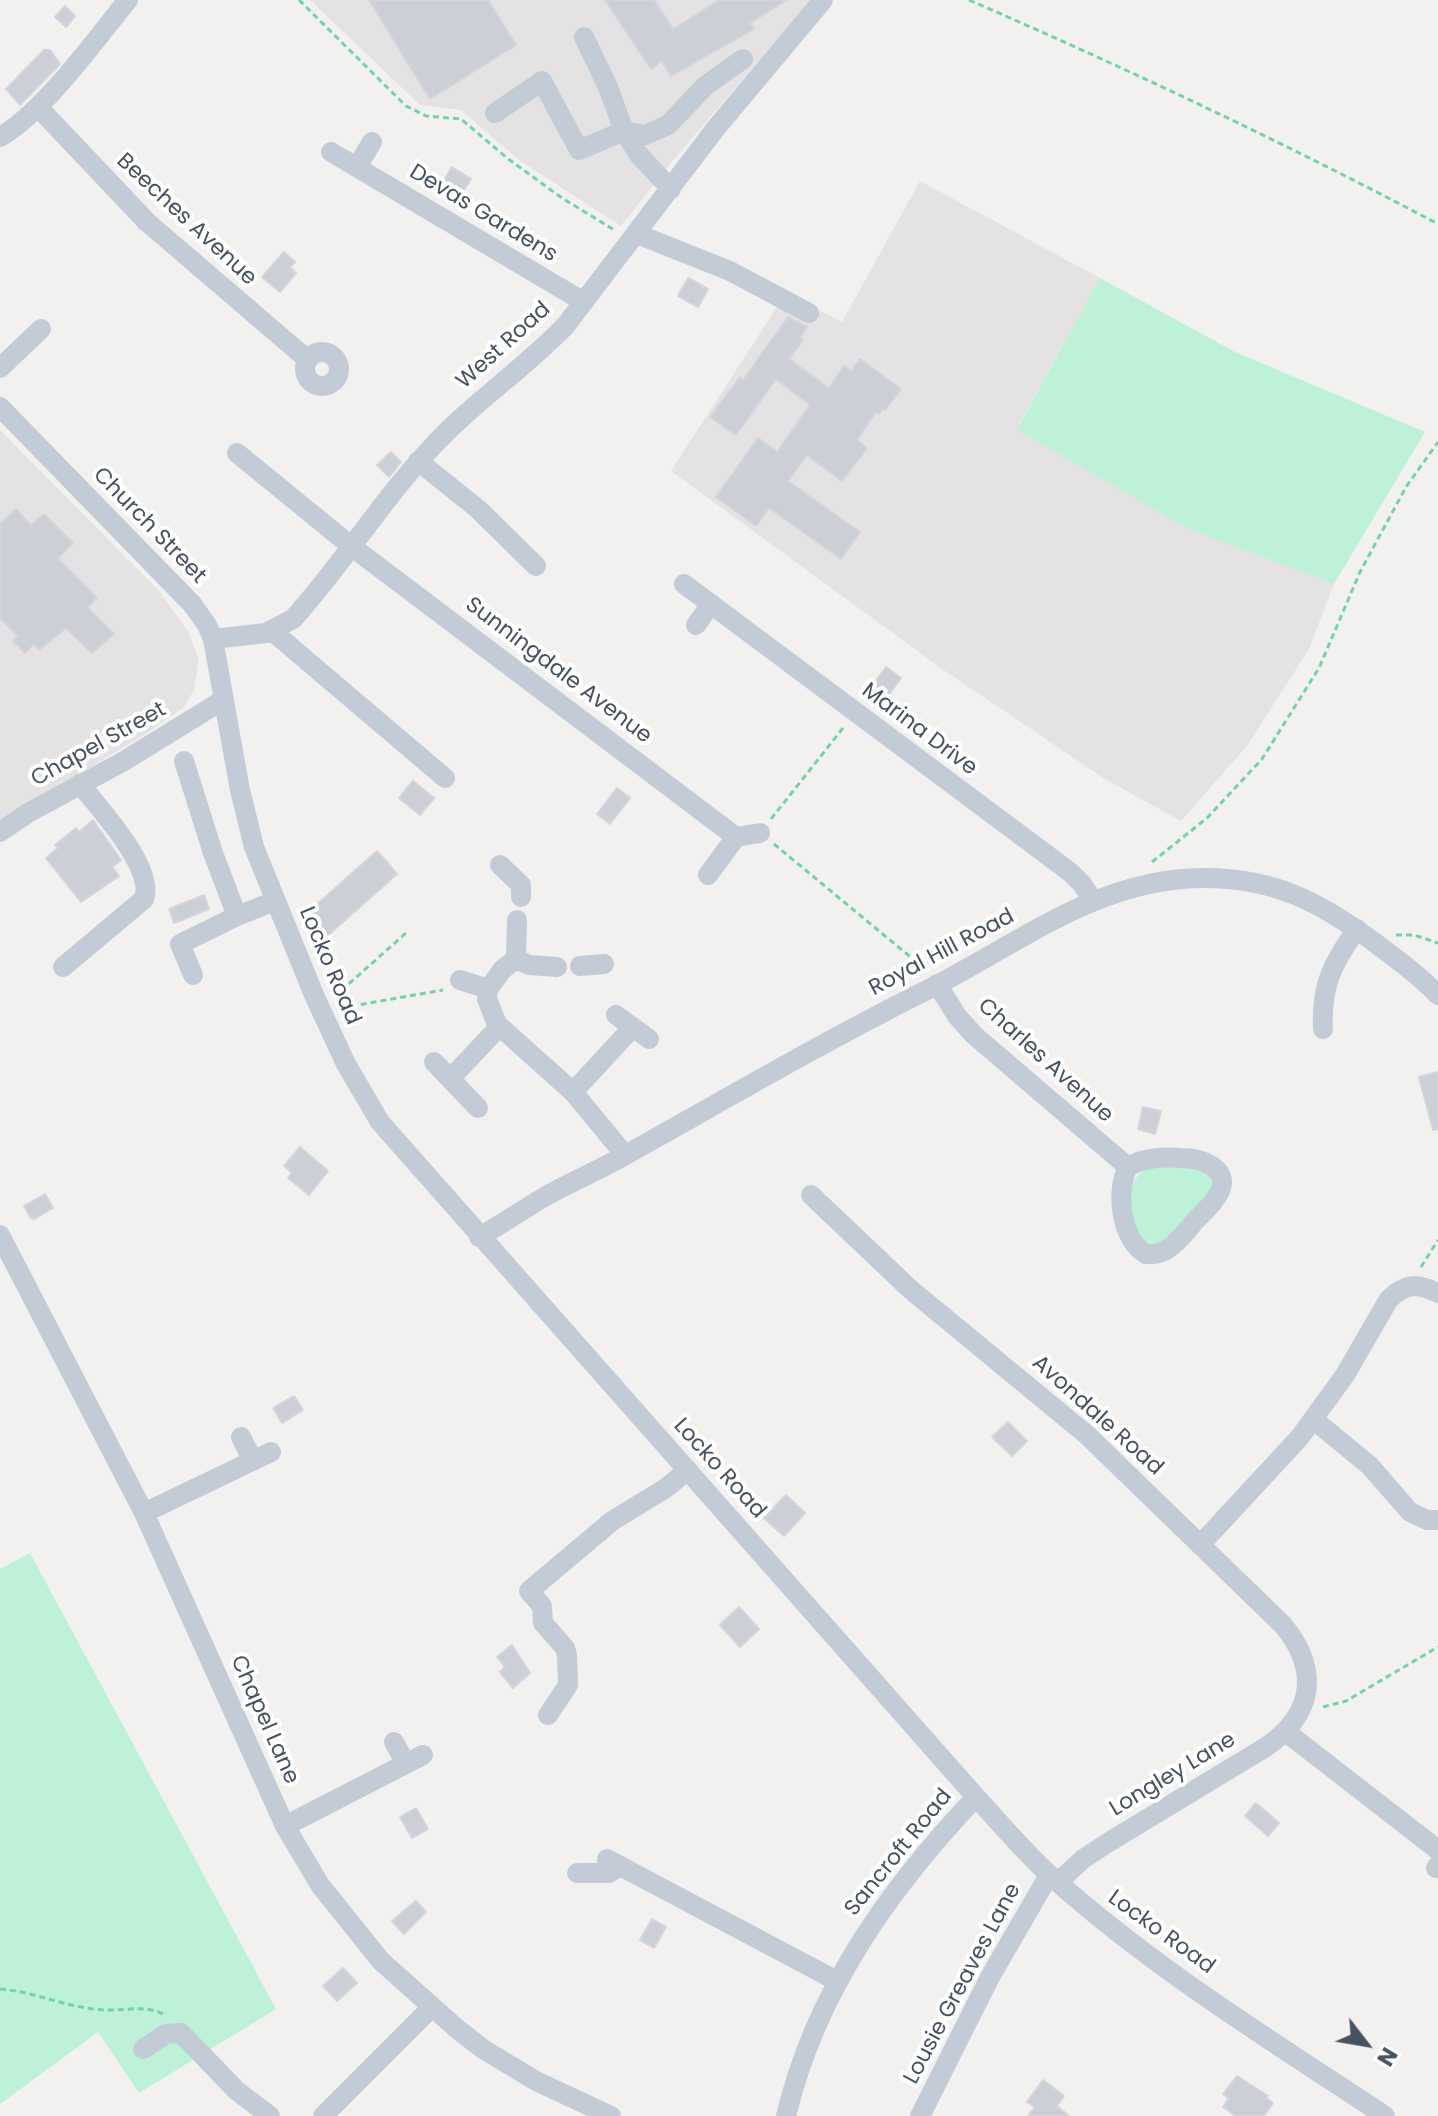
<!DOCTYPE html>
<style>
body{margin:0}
#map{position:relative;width:1438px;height:2116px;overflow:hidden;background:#f3f1f0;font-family:Poppins,sans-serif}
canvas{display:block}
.north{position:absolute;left:1326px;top:2004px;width:80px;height:80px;-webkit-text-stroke:6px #fff;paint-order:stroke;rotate:121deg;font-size:22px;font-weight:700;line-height:32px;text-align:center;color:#47515f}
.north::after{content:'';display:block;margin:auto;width:28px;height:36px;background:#47515f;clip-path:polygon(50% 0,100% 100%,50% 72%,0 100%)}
</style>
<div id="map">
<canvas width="1438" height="2116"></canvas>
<div class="north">N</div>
</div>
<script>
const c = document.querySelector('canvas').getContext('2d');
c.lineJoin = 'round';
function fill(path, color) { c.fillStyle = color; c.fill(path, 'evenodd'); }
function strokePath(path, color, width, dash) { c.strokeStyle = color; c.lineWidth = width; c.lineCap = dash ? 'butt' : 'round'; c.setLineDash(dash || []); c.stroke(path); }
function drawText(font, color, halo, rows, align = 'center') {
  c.font = font + ' Poppins,sans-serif'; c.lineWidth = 8; c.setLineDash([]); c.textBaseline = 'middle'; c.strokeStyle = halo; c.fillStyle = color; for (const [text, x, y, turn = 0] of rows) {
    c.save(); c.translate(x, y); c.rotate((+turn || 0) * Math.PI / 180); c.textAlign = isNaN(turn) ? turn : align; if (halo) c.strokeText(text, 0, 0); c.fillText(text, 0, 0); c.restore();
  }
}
fill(new Path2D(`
 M310,0H811L669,165L621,226L519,160L461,110L420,105Z
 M920,181L1100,278L1017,428L1186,528L1334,584L1309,649L1247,746L1181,821L1105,779L942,669L671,471L786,293L842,322Z
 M0,430L160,592L189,633L199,660L194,690L184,707L147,733L0,822Z`), '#e4e2e2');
fill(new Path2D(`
 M1100,278L1235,352L1425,432L1334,584L1186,528L1017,429Z
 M1154,1166L1205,1169L1212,1180L1211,1189L1172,1236L1157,1248L1140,1240C1132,1211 1118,1179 1154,1166Z
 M30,1553L276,2009L139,2093L98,2032L0,2104V1569Z`), '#bdf2d8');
const building = new Path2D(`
 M369,0H488L516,45L430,99Z
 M605,0H654L673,29L720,0H787L750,23L754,29L671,76L662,61L651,69Z
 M65,6L75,16L66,27L55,17Z
 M44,50H50L60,64L20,105L6,89Z
 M452,167L471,179L458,200L439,188Z
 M284,252L295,262L290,267L296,273L280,292L262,277Z
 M688,278L708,289L698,307L678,296Z
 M788,317L807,327L800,338L803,340L789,359L829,388L844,366L851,371L860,359L901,389L885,410L883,409L879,414L876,412L857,440L867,448L842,481L807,455L788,481L860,532L841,559L769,508L756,526L716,497L758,438L777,452L810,405L776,379L736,435L710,417L740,377L743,380Z
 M391,452L401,462L389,477L377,465Z
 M16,509L31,525L44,514L73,543L58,558L97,598L87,607L114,634L92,653L66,628L39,650L34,644L25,653L13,641L18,636L0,618V524Z
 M886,667L901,678L884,701L869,690Z
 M413,781L434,798L420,815L399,798Z
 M617,788L630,798L610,824L597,814Z
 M93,820L121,860L112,867L119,876L81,902L46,858L58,848L55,845L76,828L79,832Z
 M377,851L397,874L326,937L306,914Z
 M204,895L209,909L174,923L169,909Z
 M1438,1072V1129L1433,1130L1419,1077Z
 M1143,1107L1161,1111L1155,1134L1138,1129Z
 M300,1147L328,1171L309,1195L288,1178L292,1173L284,1166Z
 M45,1194L53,1208L34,1219L30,1217L24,1206Z
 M294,1396L303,1410L282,1423L273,1408Z
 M1008,1422L1027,1441L1012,1456L992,1437Z
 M786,1495L805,1513L784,1536L764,1518Z
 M739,1607L759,1629L740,1647L720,1625Z
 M512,1645L530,1673L513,1688L500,1672L505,1667L497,1657Z
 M1256,1803L1279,1823L1268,1836L1245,1816Z
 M416,1808L428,1829L412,1838L400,1817Z
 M416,1901L426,1912L404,1934L392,1921Z
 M652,1919L666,1927L654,1948L640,1940Z
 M343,1968L357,1983L337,2001L323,1986Z
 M1237,2076L1268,2096L1266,2098L1273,2103L1264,2116H1236L1223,2107L1229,2098L1223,2094Z
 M1043,2080L1064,2096L1057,2106L1069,2116H1028L1035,2107L1027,2102Z`);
fill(building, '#cccfd6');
strokePath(building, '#d4d5dc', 2);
strokePath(new Path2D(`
 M299,0L406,106L426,116L461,119L507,158L562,198L616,231
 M969,0C1128,69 1285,143 1438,224
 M771,819L843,728
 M774,844L925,969
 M1152,862L1207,818L1262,759L1319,668L1360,572L1406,487L1438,442
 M1396,935H1414L1438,943
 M334,997L406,933
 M341,1008L443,990
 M1421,1267L1438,1240
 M1323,1707L1346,1701L1438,1647
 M0,1989C38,1992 71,2010 110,2010C131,2010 146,2005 165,2015`), '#73d2ae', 3, [6, 4]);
strokePath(new Path2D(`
 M584,37L608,87L624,131L639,155L671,189
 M38,107L147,222L308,360
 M495,113L542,81L579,150L624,131L645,135L668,125L705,86L743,59
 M0,137C44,112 95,40 128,0
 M331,152L584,302
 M357,167L372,142
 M637,234L730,271L809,313
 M305 369a17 17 0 1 1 34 0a17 17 0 1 1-34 0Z
 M0,368L41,329
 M0,407L192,604L207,625L213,639L240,790L254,847L314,995L346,1064L380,1122L976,1797C1001,1824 1025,1853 1052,1877C1153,1968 1272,2041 1385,2116
 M237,453L351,546L736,837L708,875
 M418,461L478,509L536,566
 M684,584L1070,872L1082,884L1093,901
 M696,625L711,604
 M272,631L445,778
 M213,639L266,633L293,619C342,565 381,501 431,448C472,403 524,369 566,325L716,128L823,0
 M184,761L213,853L237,916
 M0,832L28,813L124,761L223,700
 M736,837L760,833
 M500,865L521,885V897
 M516,959L503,969L488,989L487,999L497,1024L573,1092L625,1155
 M516,959L529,965L557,967
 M516,959L517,920
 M580,966L604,964
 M63,967L144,899C155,868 99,808 80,784
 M193,975L180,944L237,916L275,901
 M460,980L488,989
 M937,984L957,1016L974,1035L1128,1167C1144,1157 1164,1157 1182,1158C1200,1158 1232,1168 1219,1193C1214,1203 1203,1213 1195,1221C1186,1232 1176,1245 1164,1251C1157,1254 1152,1255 1146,1254C1121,1240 1115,1191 1128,1167
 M616,1015L649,1039
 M1323,1029C1321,985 1332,964 1357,929
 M434,1062L478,1108
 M450,1079L499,1027
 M573,1092L633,1027
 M811,1195L910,1289L1087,1435L1283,1625C1320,1670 1314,1714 1266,1747L1109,1842L1083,1859L1058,1882
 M0,1235L144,1513L285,1826L320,1885L381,1961L456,2028L483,2049L536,2081L611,2116
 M479,1237C502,1224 524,1209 546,1196C571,1182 597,1171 622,1157C726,1099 828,1039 935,986C1022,941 1100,879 1201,878C1274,877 1322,903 1378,945C1399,961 1420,976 1438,995
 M1313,1419L1370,1466L1410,1512L1427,1520H1438
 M241,1437L253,1461
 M144,1513L271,1452
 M1200,1545L1300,1437L1345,1375L1389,1299C1406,1283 1418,1283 1438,1293
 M548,1715L568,1685L567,1655L565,1648L543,1623L542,1606L529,1591L612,1521L666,1488L688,1470
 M1286,1732L1438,1850
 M394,1742L406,1764
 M285,1826L423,1755
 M607,1859L837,1981
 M1436,1868L1438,1865
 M577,1873H609L620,1866
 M143,2049L166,2034L181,2033L237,2091L270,2116
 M323,2116L432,2007
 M786,2116C816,1991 889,1889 976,1797
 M920,2116L990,1977L1049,1875`), '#c3cbd6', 20);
drawText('22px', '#47515f', '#fff', [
 ["Devas Gardens",483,214,31],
 ["Beeches Avenue",186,220,43],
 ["West Road",504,346,-42],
 ["Church Street",149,526,46],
 ["Sunningdale Avenue",558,671,37],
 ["Marina Drive",919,730,37],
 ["Chapel Street",99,745,-29],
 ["Royal Hill Road",942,953,-28],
 ["Locko Road",329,966,67],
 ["Charles Avenue",1045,1061,42],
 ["Avondale Road",1097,1416,42],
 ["Locko Road",719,1469,48],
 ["Chapel Lane",264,1720,66],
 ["Longley Lane",1173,1775,-31],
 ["Sancroft Road",899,1853,-51],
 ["Locko Road",1161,1933,36],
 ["Lousie Greaves Lane",963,1984,-62]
]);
</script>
